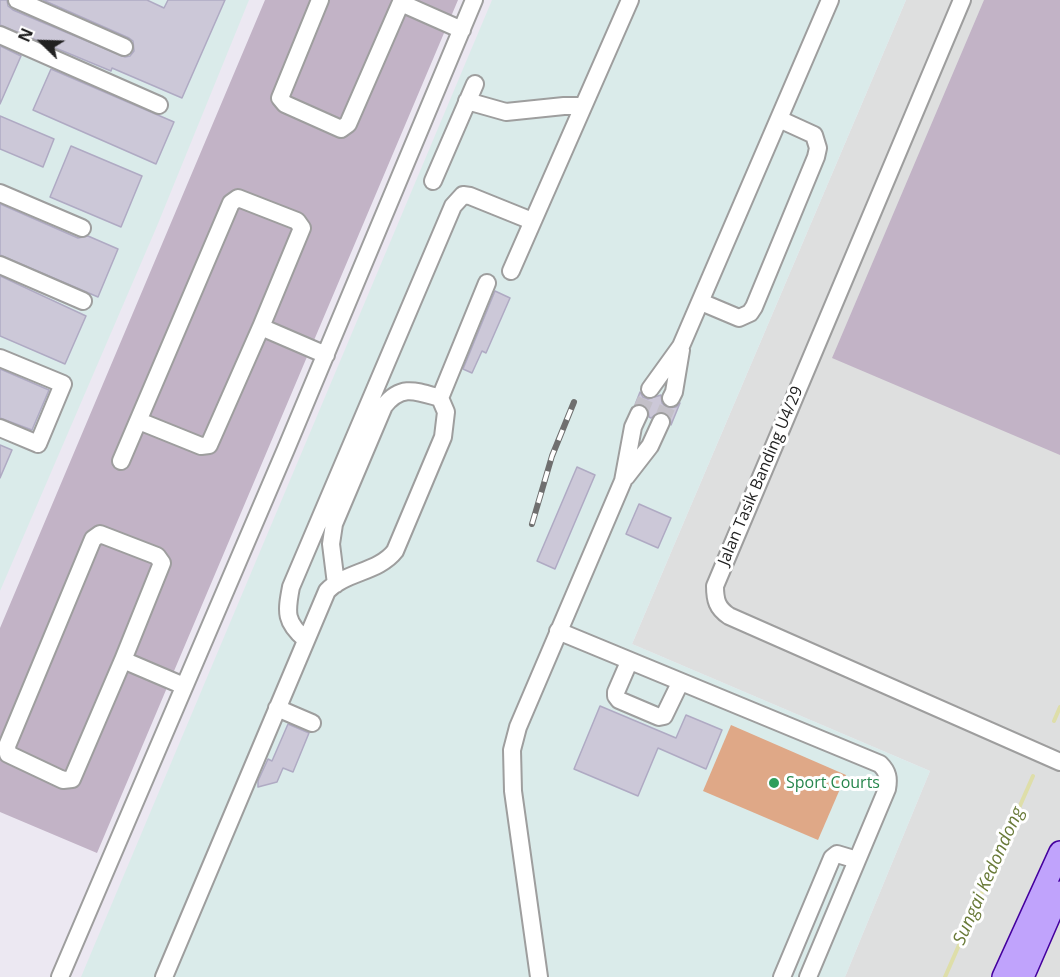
<!DOCTYPE html>
<style>
body{margin:0}
#map{position:relative;width:1060px;height:977px;overflow:hidden;background:#ece8f2;font-family:"Open Sans",sans-serif}
canvas{display:block}
.north{position:absolute;left:12px;top:12px;width:60px;height:60px;-webkit-text-stroke:4px #fff;paint-order:stroke;rotate:293deg;font-size:16px;font-weight:700;line-height:24px;text-align:center;color:#212121}
.north::after{content:'';display:block;margin:auto;width:21px;height:27px;background:#212121;clip-path:polygon(50% 0,100% 100%,50% 72%,0 100%)}
</style>
<div id="map">
<canvas width="1060" height="977"></canvas>
<div class="north">N</div>
</div>
<script>
const c = document.querySelector('canvas').getContext('2d');
c.lineJoin = 'round';
function fill(path, color) { c.fillStyle = color; c.fill(path, 'evenodd'); }
function strokePath(path, color, width, dash) { c.strokeStyle = color; c.lineWidth = width; c.lineCap = dash ? 'butt' : 'round'; c.setLineDash(dash || []); c.stroke(path); }
function drawText(font, color, halo, rows, align = 'center') {
  c.font = font + ' "Open Sans",sans-serif'; c.lineWidth = 6; c.setLineDash([]); c.textBaseline = 'middle'; c.strokeStyle = halo; c.fillStyle = color; for (const [text, x, y, turn = 0] of rows) {
    c.save(); c.translate(x, y); c.rotate((+turn || 0) * Math.PI / 180); c.textAlign = isNaN(turn) ? turn : align; if (halo) c.strokeText(text, 0, 0); c.fillText(text, 0, 0); c.restore();
  }
}
fill(new Path2D(`
 M906,0H1060V977H845L930,771L632,644Z`), '#dedfdf');
fill(new Path2D(`
 M0,0H249L157,226L0,591Z
 M492,0H906L632,644L930,771L845,977H81Z`), '#daebea');
fill(new Path2D(`
 M265,0H458L97,853L0,812V628Z
 M984,0H1060V455L832,358Z`), '#c2b3c6');
fill(new Path2D(`
 M731,725L846,775L818,840L703,791Z`), '#dfa887');
strokePath(new Path2D(`
 M1054,721L1060,707
 M945,977L1033,776`), '#dedea9', 4);
const building = new Path2D(`
 M0,0H7L8,6L13,10L125,57L130,56L134,51L133,41L129,38L43,0H147L164,8L168,0H225L182,98L112,68L111,71L0,25Z
 M0,46L21,56L0,104Z
 M51,69L174,122L156,164L33,110Z
 M0,116L54,139L43,167L0,149Z
 M71,146L142,176L121,227L50,197Z
 M0,204L78,238L88,236L118,249L98,297L0,255Z
 M0,276L86,316L65,364L0,336Z
 M495,291L510,298L486,353L482,351L472,373L463,369Z
 M0,369L49,390L32,430L0,418Z
 M640,392L643,397L648,399L661,395L662,403L667,408L676,407L680,403L671,425L670,416L666,413L659,412L651,418L649,417L648,408L644,405H635Z
 M0,445L12,450L0,478Z
 M577,467L595,475L555,569L537,561Z
 M639,504L671,518L658,548L626,534Z
 M600,706L676,738L686,715L722,730L706,769L658,748L638,796L574,769Z
 M288,724L309,733L293,772L283,768L277,782L258,787V781L268,759L272,761Z`);
fill(building, '#ccc8d8');
strokePath(building, '#afaac3', 1.5);
strokePath(new Path2D(`
 M639,414L650,389
 M661,422L671,398`), '#c3c0c8', 16, [16, 8]);
const minor = new Path2D(`
 M17,0L124,47
 M320,0L280,98L285,104L341,129L348,124L402,0
 M962,0L715,586C715,600 717,608 729,616L1060,762
 M401,3L462,30
 M0,35L159,105
 M467,101L506,112L564,106H582
 M433,181L475,84
 M0,193L82,228
 M0,265L83,301
 M511,271L630,0
 M701,302L739,318L750,313L754,307L816,157L818,148L814,135L779,119
 M0,358L63,384L38,444L0,428
 M650,389L681,346L830,0
 M440,398L487,283
 M671,398L674,392L681,350
 M139,421L201,446L209,445L261,327L326,355
 M121,461L231,203L238,198L297,221L302,228L261,327
 M626,477L650,446L661,422
 M558,631L880,764C888,772 889,778 887,789L808,977
 M306,640C285,622 286,613 291,587L453,206L463,195L470,196L532,221
 M123,660L162,563L157,556L100,534L93,539L7,746L8,754L63,780L72,779L123,660L184,686
 M629,662L616,692V696L619,700L659,717L664,716L680,683
 M277,708L312,723
 M60,977L286,449L474,0
 M164,977L327,591C345,572 379,572 395,551L443,437L446,412L440,398C416,391 401,384 384,406L334,524L331,544L336,584
 M539,977L513,791L512,750L518,727L623,481L633,427L639,414
 M782,977L832,858L837,854L857,860`);
const major = new Path2D(`
 M1003,977L1060,852
 M1023,977L1060,892`);
strokePath(minor, '#9e9e9e', 20);
strokePath(major, '#44019e', 24);
strokePath(minor, '#fff', 16);
strokePath(major, '#c0a3fc', 21);
const rail = new Path2D(`
 M532,524L552,456L574,402`);
strokePath(rail, '#6f6f6f', 6);
strokePath(rail, '#fff', 4, [11]);
for (const [x, y, r, color] of [
 [774,783,6,"#2e9e5b"]
]) { const dot = new Path2D(); dot.arc(x, y, r, 0, 2 * Math.PI); c.fillStyle = color; c.fill(dot); strokePath(dot, '#fff', 2); }
drawText('16px', '#212121', '#fff', [
 ["Jalan Tasik Banding U4/29",761,476,-67]
]);
drawText('16px', '#27864d', '#fff', [
 ["Sport Courts",786,783]
], 'left');
drawText('italic 18px', '#697a38', '#fff', [
 ["Sungai Kedondong",989,876,-66]
]);
</script>
